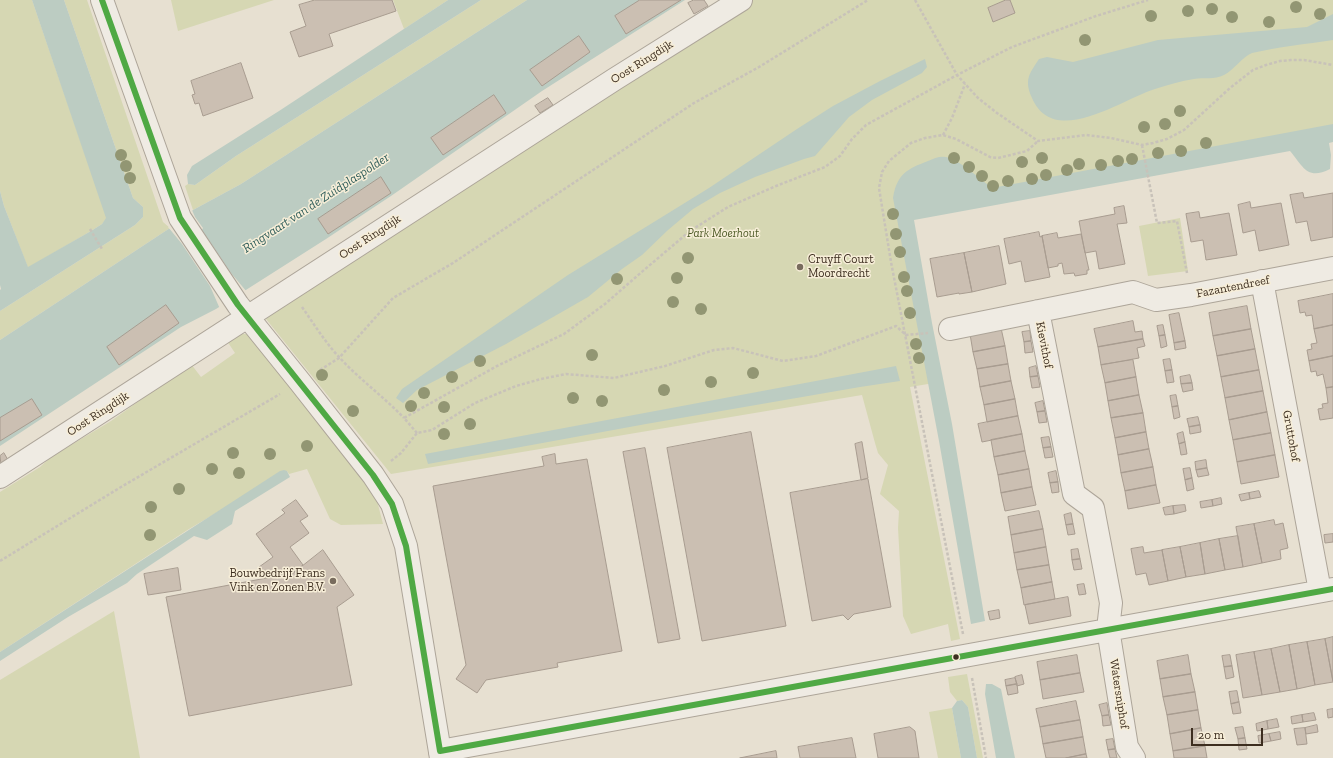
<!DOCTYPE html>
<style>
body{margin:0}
#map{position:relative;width:1333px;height:758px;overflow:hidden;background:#e7e0d1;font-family:"Zilla Slab",serif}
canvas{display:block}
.scale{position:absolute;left:1191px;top:728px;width:72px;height:18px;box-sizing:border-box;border:2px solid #3d2e20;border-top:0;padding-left:5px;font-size:12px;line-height:14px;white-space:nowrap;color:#3d2e20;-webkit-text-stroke:3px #f7eed8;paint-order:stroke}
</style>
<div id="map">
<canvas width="1333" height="758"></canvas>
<div class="scale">20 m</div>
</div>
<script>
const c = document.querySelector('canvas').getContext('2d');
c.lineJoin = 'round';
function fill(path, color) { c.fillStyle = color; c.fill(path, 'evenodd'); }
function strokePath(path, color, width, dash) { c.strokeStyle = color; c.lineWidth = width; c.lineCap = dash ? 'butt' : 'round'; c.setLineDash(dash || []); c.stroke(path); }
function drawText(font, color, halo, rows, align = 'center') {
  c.font = font + ' "Zilla Slab",serif'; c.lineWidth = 3; c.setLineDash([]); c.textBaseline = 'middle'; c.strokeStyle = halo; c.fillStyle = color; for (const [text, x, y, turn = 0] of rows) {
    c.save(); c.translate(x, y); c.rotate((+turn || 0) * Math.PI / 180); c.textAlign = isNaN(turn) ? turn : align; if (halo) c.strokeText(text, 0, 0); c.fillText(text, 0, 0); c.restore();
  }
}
fill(new Path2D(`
 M0,0H32L107,218L102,224L91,231L28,268L4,206L0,191Z
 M64,0H87L163,222L170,228L0,340V311L135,225L143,217V207L133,198Z
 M171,0H274L178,31Z
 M393,0H448L404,29Z
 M481,0H527L241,184L193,210L185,186L188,184L195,185L236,156Z
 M752,0H1333V130L904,210L934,383L910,387L960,639L951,641L948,624L911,634L903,616L898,528L899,511L880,494L888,465L878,453L875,443L862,395L391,474L262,314Z
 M1180,218L1188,271L1148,276L1139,226Z
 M240,334H246L252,337L373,485L383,524L341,525L330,519L307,469L289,474L287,471L189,529L0,652V492L40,467L51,457L111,421L191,364L201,377L235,353L227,341Z
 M114,611L140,758H0V680Z
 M967,674L983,758H977L968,707L962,700L957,701L950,692L948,677Z
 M952,708L961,758H938L929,712Z`), '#d6d7b3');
fill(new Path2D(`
 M32,0H64L133,198L143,207V217L135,225L0,311V290L1,289L0,285V191L4,206L28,267L91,231L102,224L106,218Z
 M448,0H481L236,156L195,185L188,184L187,175L192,166L279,111Z
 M527,0H685L542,91L391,196L326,239L216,309L181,327L0,446V340L170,228L193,210L241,184Z
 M1333,14V40C1306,44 1278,47 1252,53C1243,56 1233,71 1224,75C1214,80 1204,77 1194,79C1181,81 1168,85 1155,89C1122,99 1054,149 1032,98C1024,80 1029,74 1039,59L1047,57L1073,62L1158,40L1307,27Z
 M925,59L927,67L922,73L872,100L849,117L815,156L804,159L755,177L720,193L693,209L668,230L642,255L622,269L588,297L506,344L417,390L403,403L396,398L402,389L568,275L709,188L797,129L833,106L880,81Z
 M1333,124V142L1329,143L1331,155L1330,169C1307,181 1303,166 1290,151L914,220L932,323L952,424L985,621L971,624L939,441L893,198C897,174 907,169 928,161C935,158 942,155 949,158C965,164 978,178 992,188Z
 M896,366L900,381L860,387L646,424L428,464L425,454Z
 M284,470L287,471L290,477L235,511L232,524L207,540L194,536L137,574L127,583L68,617L0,661V652L280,471Z
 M986,684H992L1001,689L1015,758H996L985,694Z
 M962,700L968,707L977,758H961L952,708L957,701Z`), '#bcccc2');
fill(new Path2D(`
 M192,210L195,217L203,228L202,230L231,273L247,292L220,309L210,286L182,244L168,227Z`), '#e7e0d1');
const building = new Path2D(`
 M315,0H392L396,11L329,34L333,46L299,57L290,32L306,26L299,5Z
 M640,0H681L626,34L615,16Z
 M694,0H704L708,6L694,14L688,3Z
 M1006,0H1010L1015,13L993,22L988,8Z
 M579,36L590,52L542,86L530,70Z
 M241,63L253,98L203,116L199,103L195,104L192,95L195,94L191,81Z
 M494,95L506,113L443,155L431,138Z
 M548,98L553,105L540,113L535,106Z
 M381,177L391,193L328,234L318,219Z
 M1303,193L1304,198L1333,193V237L1311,241L1307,221L1296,223L1290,195Z
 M1250,202L1251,208L1281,203L1289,245L1259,251L1255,230L1243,233L1238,205Z
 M1124,206L1127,223L1117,224L1125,264L1099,269L1096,251L1085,253L1079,221L1115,214L1114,208Z
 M1199,212L1200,218L1229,213L1237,255L1206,260L1203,240L1191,242L1186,214Z
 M1039,232L1040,237L1042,236L1050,277L1025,282L1021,261L1009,264L1004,239Z
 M1057,233L1058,238L1081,234L1089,270H1087V274L1075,276L1074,273L1064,274L1062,263L1058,264V266L1048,268L1042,236Z
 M999,246L1006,284L972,292L964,253Z
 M964,253L972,292L959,294V293L937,297L930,259Z
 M1333,294V325L1314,329L1312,315L1306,316L1305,312L1300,313L1298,301Z
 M166,305L179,323L119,365L107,347Z
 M1247,306L1251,329L1213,336L1209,313Z
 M1179,313L1185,341L1174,343L1169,315Z
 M1133,321L1135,332L1142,331L1143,339L1098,347L1094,329Z
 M1163,325L1165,335L1159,336L1157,326Z
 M1333,325V356L1309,361L1307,350L1312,349L1311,344L1317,343L1314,329Z
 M1001,328L1005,346L973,352L970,334Z
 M1251,329L1255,349L1217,356L1213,336Z
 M1030,331L1031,341L1024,342L1022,332Z
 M1165,335L1167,346L1161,348L1159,336Z
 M1143,339L1145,346L1137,348L1139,358L1101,365L1098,347Z
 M1031,341L1033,352L1025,353L1024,342Z
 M1185,341L1186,348L1175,350L1174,343Z
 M1005,346L1008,364L977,369L973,352Z
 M1255,349L1259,370L1221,377L1217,356Z
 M1333,356V387L1326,388L1323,374L1317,376L1316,371L1311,372L1309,361Z
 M1170,359L1172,370L1165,371L1163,360Z
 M1133,360L1136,377L1105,383L1101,365Z
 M1008,364L1011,381L980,387L977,369Z
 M1036,366L1038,376L1030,377L1029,368Z
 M1172,370L1174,382L1167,383L1165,371Z
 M1259,370L1263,391L1225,398L1221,377Z
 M1190,375L1192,383L1181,384L1180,377Z
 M1038,376L1040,387L1032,388L1030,377Z
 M1136,377L1139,395L1108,401L1105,383Z
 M1011,381L1015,399L984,405L980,387Z
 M1192,383L1193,390L1183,392L1181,384Z
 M1333,387V418L1320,420L1318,409L1323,408L1322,404L1328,403L1326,388Z
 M1263,391L1267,412L1229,420L1225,398Z
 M1139,395L1143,413L1111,418L1108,401Z
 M1176,395L1178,406L1172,407L1170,396Z
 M32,399L42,415L0,441V418Z
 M1015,399L1018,416L987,422L984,405Z
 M1043,401L1045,411L1037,412L1035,403Z
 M1178,406L1180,417L1174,419L1172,407Z
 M1045,411L1047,422L1039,423L1037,412Z
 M1267,412L1271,433L1233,440L1229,420Z
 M1143,413L1146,432L1115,438L1111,418Z
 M1018,416L1022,434L982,442L978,424Z
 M1198,417L1200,425L1189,427L1187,419Z
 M1200,425L1201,432L1190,434L1189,427Z
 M751,432L786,626L702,641L667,448Z
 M1146,432L1149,449L1118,455L1115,438Z
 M1183,432L1185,442L1179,444L1177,434Z
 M1271,433L1275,455L1237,462L1233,440Z
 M1022,434L1025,451L994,457L991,440Z
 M1049,437L1051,447L1043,448L1041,438Z
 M862,442L868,478L861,480L855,444Z
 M1185,442L1187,454L1181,455L1179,444Z
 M1051,447L1053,457L1045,458L1043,448Z
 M645,448L680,639L658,643L623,452Z
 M1149,449L1153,467L1121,473L1118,455Z
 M1025,451L1029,469L998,475L994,457Z
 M4,453L8,460L1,465L0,456Z
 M555,454L556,464L587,459L622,651L557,663L558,667L486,680L477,693L456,679L466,665L433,486L544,466L542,457Z
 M1275,455L1279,477L1241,484L1237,462Z
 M1206,460L1207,468L1196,470L1195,462Z
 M1153,467L1156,485L1125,491L1121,473Z
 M1190,468L1192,478L1185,480L1183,469Z
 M1207,468L1209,475L1198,477L1196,470Z
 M1029,469L1032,487L1001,493L998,475Z
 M1056,471L1058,482L1050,483L1048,473Z
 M1192,478L1194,489L1187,491L1185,480Z
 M868,479L891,607L854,614L848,620L843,615L812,621L790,493Z
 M1058,482L1059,492L1052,493L1050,483Z
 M1156,485L1160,503L1128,509L1125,491Z
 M1032,487L1036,505L1005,511L1001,493Z
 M1259,491L1261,497L1250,499L1249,493Z
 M1249,493L1250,499L1241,501L1239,495Z
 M1221,498L1222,504L1213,506L1212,500Z
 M296,500L308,516L300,521L309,533L290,547L303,565L293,573L266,578L259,567L273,557L256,534L285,513L282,510Z
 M1212,500L1213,506L1201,508L1200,502Z
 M1185,505L1186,511L1174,514L1173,506Z
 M1173,506L1174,514L1165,515L1163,508Z
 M1039,511L1043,529L1011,535L1008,517Z
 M1071,513L1073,524L1066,525L1064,515Z
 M1274,520L1275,525L1283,523L1288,548L1280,550L1281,559L1262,563L1254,524Z
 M1073,524L1075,534L1068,535L1066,525Z
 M1254,524L1262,563L1243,567L1236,527Z
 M1043,529L1046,547L1014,553L1011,535Z
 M1333,534V542L1325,543L1324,535Z
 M1238,536L1243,567L1225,570L1219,539Z
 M1219,539L1225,570L1205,574L1200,543Z
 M1200,543L1205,574L1186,577L1180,547Z
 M1046,547L1049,565L1017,570L1014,553Z
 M1143,547L1144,553L1162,550L1168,581L1149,585L1146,573L1136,575L1131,549Z
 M1180,547L1186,577L1168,581L1162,550Z
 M1078,549L1080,559L1072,560L1071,550Z
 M323,550L354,595L337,607L352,685L189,716L166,597L293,573Z
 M1080,559L1082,569L1074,570L1072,560Z
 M1049,565L1052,582L1021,588L1017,570Z
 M178,568L181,590L148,595L144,574Z
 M1052,582L1055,599L1024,605L1021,588Z
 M1084,584L1086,594L1079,595L1077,585Z
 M1068,597L1071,616L1029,624L1025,605Z
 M999,610L1000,618L990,620L988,612Z
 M1333,637V681L1325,639Z
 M1325,639L1333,682L1315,685L1307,642Z
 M1307,642L1315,685L1297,689L1289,645Z
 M1289,645L1297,689L1280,692L1271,649Z
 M1271,649L1280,692L1262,695L1254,652Z
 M1254,652L1262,695L1243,698L1236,655Z
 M1077,655L1080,673L1040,680L1037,662Z
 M1188,655L1191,674L1160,679L1157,661Z
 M1230,655L1232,666L1224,667L1222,656Z
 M1232,666L1234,677L1226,679L1224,667Z
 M1080,673L1084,692L1043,699L1040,680Z
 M1191,674L1195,692L1163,697L1160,679Z
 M1022,675L1024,684L1017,686L1015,677Z
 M1015,678L1017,684L1006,686L1005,680Z
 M1017,684L1018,693L1008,695L1006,686Z
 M1237,691L1239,702L1231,704L1229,692Z
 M1195,692L1198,710L1167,715L1163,697Z
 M1076,701L1080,720L1040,727L1036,709Z
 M1239,702L1241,713L1233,714L1231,704Z
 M1107,703L1109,715L1102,716L1099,705Z
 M1333,709V717L1328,718L1327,710Z
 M1198,710L1201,728L1170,734L1167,715Z
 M1314,713L1316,720L1303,722L1302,715Z
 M1109,715L1111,725L1103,726L1102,716Z
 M1302,715L1303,722L1292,724L1291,717Z
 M1277,719L1279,727L1268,729L1267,721Z
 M1080,720L1083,737L1043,744L1040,727Z
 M1267,721L1268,729L1257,731L1256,724Z
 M1317,725L1318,732L1306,734L1305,728Z
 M910,727L915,731L919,758H878L874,734Z
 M1243,727L1245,738L1238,739L1235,728Z
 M1201,728L1205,746L1173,751L1170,734Z
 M1305,728L1307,744L1297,745L1294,729Z
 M1280,732L1281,739L1271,741L1269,734Z
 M1269,734L1271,741L1259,743L1258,736Z
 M1083,737L1086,754L1066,758H1046L1043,744Z
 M852,738L856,758H800L798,747Z
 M1245,738L1247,749L1239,750L1238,739Z
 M1113,739L1115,749L1108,750L1106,740Z
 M1205,746L1207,758H1174L1173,751Z
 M1115,749L1117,758H1110L1108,750Z
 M776,751L777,758H740Z
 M1086,754L1087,758H1066Z`);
fill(building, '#cbbfb2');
strokePath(building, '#a89c90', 1);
const minor = new Path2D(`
 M1262,281L1320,591
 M1038,311L1074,494L1093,508L1111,603L1108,629L1127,747L1134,758
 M950,329L1133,292L1156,300L1191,295L1333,268
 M0,477L615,79L741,0
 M440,751L1333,589`);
const tertiary = new Path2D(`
 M102,0L180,218L238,305L300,382L373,475L392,504L406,546L441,758`);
strokePath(minor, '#ada599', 24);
strokePath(tertiary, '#ada599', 24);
strokePath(new Path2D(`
 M915,0L957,75L978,98L997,113L1038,141L1086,135L1111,138L1142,145L1153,143L1167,139L1184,130L1230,88L1253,70L1266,65L1280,61L1291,60H1304L1333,65
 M943,135L952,118L965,84
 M1142,145L1157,223L1177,221L1187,273
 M90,229L102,249
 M302,307C314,324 325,342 339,357C359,379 384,397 404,418
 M320,370L339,358L393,298L453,263L694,103L759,67L868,0
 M417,433L404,418L497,366L564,334L605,304L644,270L690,231L728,207L776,186L825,167L840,156L852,139L866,125L957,75L1012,47L1096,16L1148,0
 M391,461L401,453L417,433L432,430L475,403L516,386L541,379L566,374L614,378L665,366L714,350L733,348L783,361L816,356L896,326L906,335L928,333
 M0,561L121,487L280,394
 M963,634L891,262L879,188L882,172L889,161L911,143L925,138L943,135L956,139L990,157L998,158L1027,151L1038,141
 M972,678L986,758`), '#c8c2b9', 2.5, [3, 2]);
strokePath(minor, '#efebe3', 22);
strokePath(tertiary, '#efebe3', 22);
strokePath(new Path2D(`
 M102,0L180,218L238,305L373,475L392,504L406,546L440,751
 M440,751L1333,589`), '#4fa944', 6);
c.fillStyle = '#929673';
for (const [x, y] of [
 [1296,7],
 [1212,9],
 [1188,11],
 [1320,14],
 [1151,16],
 [1232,17],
 [1269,22],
 [1085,40],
 [1180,111],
 [1165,124],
 [1144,127],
 [1206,143],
 [1181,151],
 [1158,153],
 [121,155],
 [954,158],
 [1042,158],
 [1132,159],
 [1118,161],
 [1022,162],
 [1079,164],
 [1101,165],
 [126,166],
 [969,167],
 [1067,170],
 [1046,175],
 [982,176],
 [130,178],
 [1032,179],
 [1008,181],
 [993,186],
 [893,214],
 [896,234],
 [900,252],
 [688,258],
 [904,277],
 [677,278],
 [617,279],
 [907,291],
 [673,302],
 [701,309],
 [910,313],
 [916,344],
 [592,355],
 [919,358],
 [480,361],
 [753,373],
 [322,375],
 [452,377],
 [711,382],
 [664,390],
 [424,393],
 [573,398],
 [602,401],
 [411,406],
 [444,407],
 [353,411],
 [470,424],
 [444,434],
 [307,446],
 [233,453],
 [270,454],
 [212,469],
 [239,473],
 [179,489],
 [151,507],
 [150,535]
]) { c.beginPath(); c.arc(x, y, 6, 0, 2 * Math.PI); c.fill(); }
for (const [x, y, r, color] of [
 [800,267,4,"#786c5e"],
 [333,581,4,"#786c5e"],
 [956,657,3.5,"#3d2e20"]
]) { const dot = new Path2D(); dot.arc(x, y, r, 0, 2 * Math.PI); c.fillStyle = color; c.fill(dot); strokePath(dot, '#f7eed8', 1.5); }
drawText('12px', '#3d2e20', '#f7eed8', [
 ["Oost Ringdijk",642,62,-32],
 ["Oost Ringdijk",370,237,-33],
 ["Fazantendreef",1233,287,-11],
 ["Kievithof",1044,345,79],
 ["Oost Ringdijk",98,414,-33],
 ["Gruttohof",1291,436,80],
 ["Watersniphof",1119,694,81]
]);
drawText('italic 12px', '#4d5a26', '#f7eed8', [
 ["Park Moerhout",723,234]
]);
drawText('12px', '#3d2e20', '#f7eed8', [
 ["Cruyff Court",808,260],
 ["Moordrecht",808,274],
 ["Bouwbedrijf Frans",325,574,"right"],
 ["Vink en Zonen B.V.",325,588,"right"]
], 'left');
drawText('italic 13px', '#2f5d5a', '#f7eed8', [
 ["Ringvaart van de Zuidplaspolder",316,203,-33]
]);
</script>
